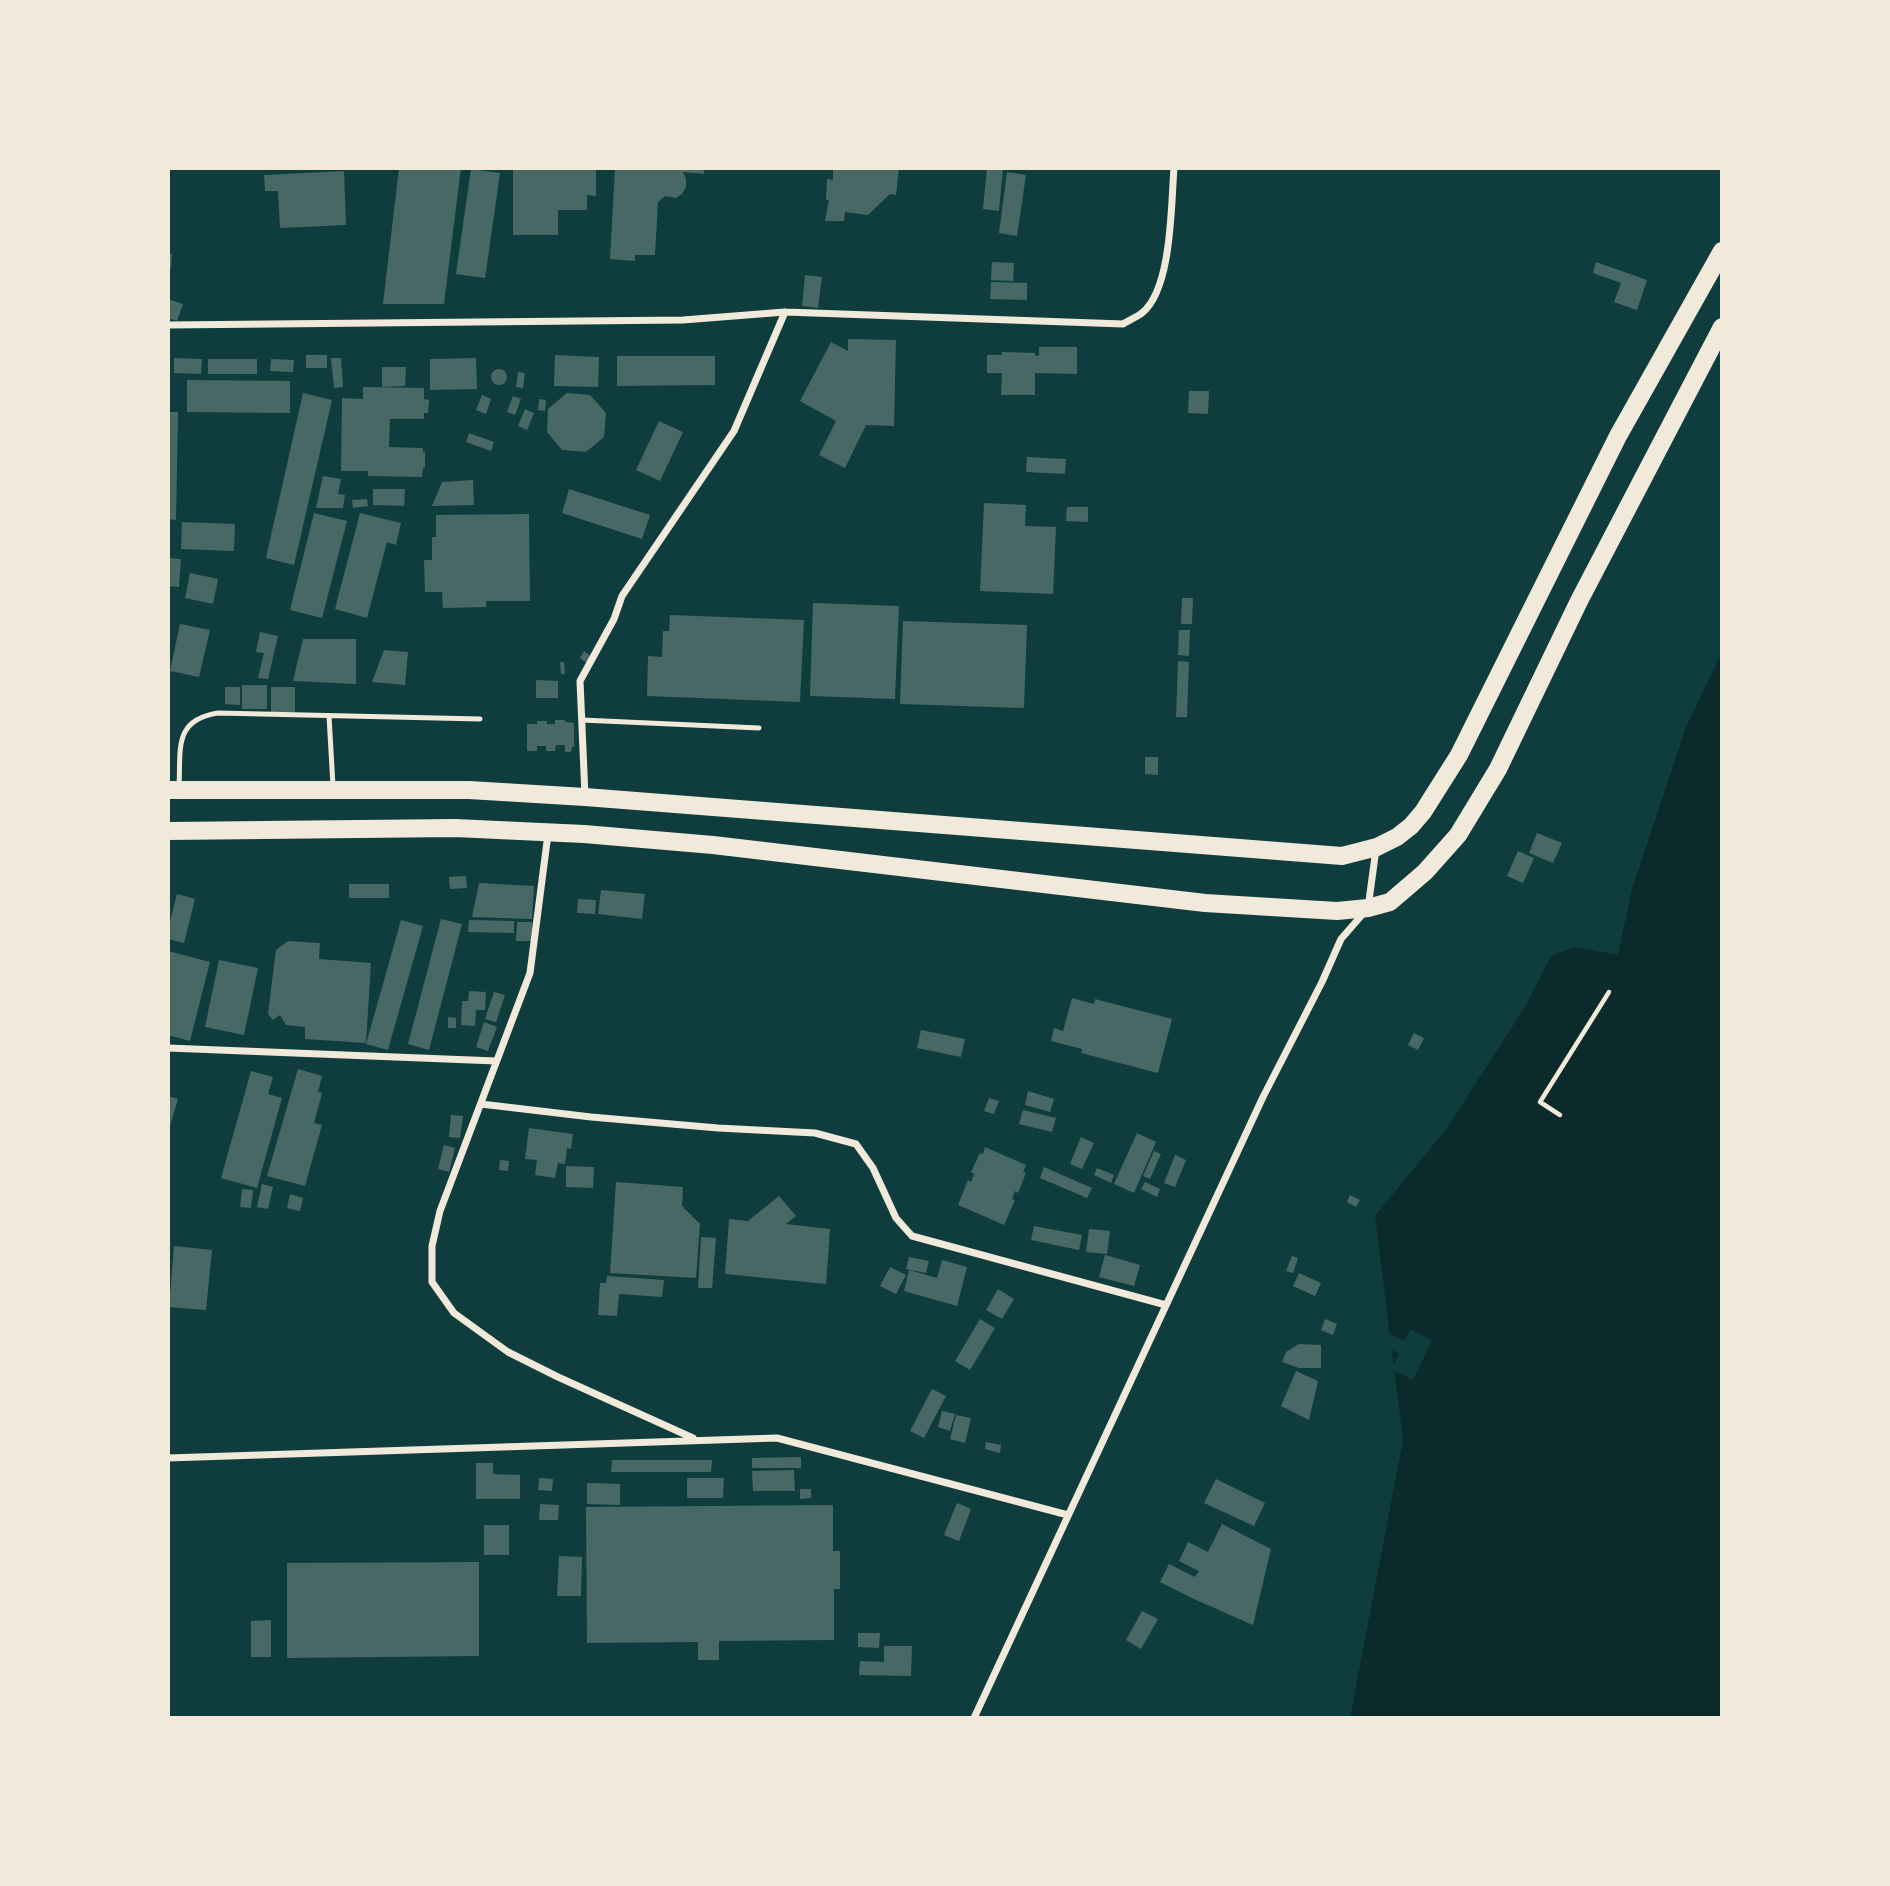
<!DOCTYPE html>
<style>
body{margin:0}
#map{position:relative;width:1890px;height:1886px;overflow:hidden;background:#0f3d3e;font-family:"Asap Condensed",sans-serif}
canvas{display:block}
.frame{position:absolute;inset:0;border:170px solid #f1e9da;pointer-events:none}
</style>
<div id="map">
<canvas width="1890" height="1886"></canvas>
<div class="frame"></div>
</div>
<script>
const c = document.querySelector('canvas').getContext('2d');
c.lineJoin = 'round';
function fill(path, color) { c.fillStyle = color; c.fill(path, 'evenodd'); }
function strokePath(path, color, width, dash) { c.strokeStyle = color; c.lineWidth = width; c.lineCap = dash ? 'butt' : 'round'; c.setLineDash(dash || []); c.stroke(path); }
fill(new Path2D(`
 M1722,652V1718H1350L1403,1440L1375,1216L1447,1128L1525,1007L1551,956L1575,947L1618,955L1632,889L1686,727Z`), '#0a2a2b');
fill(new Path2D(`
 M1410,1329L1432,1340L1413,1380L1392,1370L1399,1354L1388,1348L1386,1332L1405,1341Z`), '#0f3d3e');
fill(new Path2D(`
 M399,168H461L444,304H383Z
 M513,168H596V196L587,195V210H558V235H513Z
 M615,168H704V174L683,172L686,179V187L682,194L676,198L665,196L658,202L655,255H635V261L610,259Z
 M833,168H899L896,195L890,194L868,215L845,212L844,221H825L829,200H826L827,179L833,180Z
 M987,168H1003L999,211L983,209Z
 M471,169L500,173L485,278L456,274Z
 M344,171L346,225L280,228L278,191H265L264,175Z
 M1007,172L1026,175L1017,236L999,233Z
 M168,254H172L171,269L168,268Z
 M992,262L1014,263L1013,281L991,280Z
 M1596,262L1647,280L1637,310L1614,302L1621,283L1593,273Z
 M805,275L822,277L818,308L802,306Z
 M991,282L1027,283V300L990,299Z
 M168,299L183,304L177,321L168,318Z
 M848,339L896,340L894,426L866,425L845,468L819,455L836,421L800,401L831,342L848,351Z
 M1039,347H1077V374L1035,373V395H1001L1002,373H987V355H1002V352L1035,353V355L1039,356Z
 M306,355H327V368H306Z
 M555,355L599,357L598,387L554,386Z
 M617,356H715V385L617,386Z
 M174,358L202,359L201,374L174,373Z
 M331,358H341L343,387L334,388Z
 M476,358L477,389L430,390V359Z
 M208,359H257V374H208Z
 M271,359L294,360L293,372L270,371Z
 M382,367H406L405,386L382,387Z
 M491 377a8 8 0 1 1 16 0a8 8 0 1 1-16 0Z
 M518,372L525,373L523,388L516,387Z
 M187,380L290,381V413L187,412Z
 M363,387L424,388V399L429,400L428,413H424V419H390L389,447L423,448V452H425V467L423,468L422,477L368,476V471H341L342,398L363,399Z
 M1189,391H1209L1208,414L1188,413Z
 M303,393L332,400L294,565L266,558Z
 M567,393L590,395L606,413L604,437L586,452L562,450L547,432L548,409Z
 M482,395L491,399L486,414L476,410Z
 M513,396L521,399L515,415L507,412Z
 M539,399L546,400L545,411L538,410Z
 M525,409L534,413L527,430L518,426Z
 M168,412H178L176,520L168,519Z
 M659,421L683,432L660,481L636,470Z
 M469,433L494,442L491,451L466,442Z
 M1027,457L1066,459L1065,474L1026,472Z
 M323,476L341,479L338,494L345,495L343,508H316Z
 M473,480L474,505L432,506L442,482Z
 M373,489H405L404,506L373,505Z
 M569,489L650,515L642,539L562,513Z
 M367,499L368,506L353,508L352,500Z
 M984,503L1026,505L1025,526L1056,527L1053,594L980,591Z
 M1067,507H1088V522L1066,521Z
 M314,513L347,521L322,618L290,610Z
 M360,513L401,523L396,545L387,542L367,618L335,609Z
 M529,514L530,601H486V607L443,608L442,592H425L424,560H432V537H436V515Z
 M182,522L235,524L234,551L181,549Z
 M168,558L181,559L179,587L168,586Z
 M190,573L218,579L213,604L185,598Z
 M1182,598H1193L1192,624H1181Z
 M813,603L899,606L895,699L810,696Z
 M670,615L804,620L800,702L647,696L648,656L662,657L663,631H669Z
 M903,621L1027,625L1024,708L900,704Z
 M180,624L210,630L199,677L170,671Z
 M1179,630H1190L1189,656L1178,655Z
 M260,632L278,636L268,679L258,678L264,653L256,652Z
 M303,639H356V684L293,681Z
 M384,650L408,652L405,685L372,682Z
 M584,651L592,657L587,663L580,658Z
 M1178,661L1189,662L1187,717H1176Z
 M560,662H564L565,674H561Z
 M536,680L558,681V698H536Z
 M242,685H267V709H242Z
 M225,687H240V705L225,704Z
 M271,687H295V712H271Z
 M555,720H565V722L574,723V747H572L571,752H565V745H556L555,751H546V746H537V751H527V724H537V721H547V724H555Z
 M1145,757H1158V775L1145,774Z
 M1537,833L1562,843L1553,863L1529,853Z
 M1518,851L1534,858L1523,883L1507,876Z
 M466,876L467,888L450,889L449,877Z
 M479,883L534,886L532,919L472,917Z
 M349,884H389V898H349Z
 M601,890L645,894L642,919L598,914Z
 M177,894L195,899L184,943L168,939V930Z
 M578,899L596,900L595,914L577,913Z
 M441,919L462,924L429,1050L408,1044Z
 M401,920L423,926L388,1050L366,1044Z
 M469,920L514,921V933L468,932Z
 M517,922H532V941H516Z
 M288,941L320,943L319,959L371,963L366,1043L305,1039V1027L286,1025L280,1015L273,1020L268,1014L276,950Z
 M168,951L210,962L190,1041L168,1035Z
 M219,960L258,968L244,1035L205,1027Z
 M469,991L486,992L485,1010H476L475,1026L461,1025L462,1001H468Z
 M494,992L505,995L496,1022L485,1019Z
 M1072,998L1094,1004L1095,999L1172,1019L1158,1073L1081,1053L1082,1049L1051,1041L1054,1028L1063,1031Z
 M448,1017L456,1018V1028H448Z
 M484,1022L497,1027L488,1051L476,1047Z
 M921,1030L965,1039L961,1057L917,1048Z
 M1414,1033L1424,1038L1418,1050L1408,1045Z
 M298,1069L322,1076L318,1092L322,1093L314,1123L322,1125L305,1186L267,1176Z
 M251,1071L273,1077L268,1094L282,1098L257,1188L221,1178Z
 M1028,1091L1054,1099L1050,1112L1025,1105Z
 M168,1096L178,1099L169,1129H168Z
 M989,1098L999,1101L994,1114L984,1111Z
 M1023,1110L1056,1118L1052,1132L1019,1124Z
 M451,1115L463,1116L460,1138L449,1137Z
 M529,1128L573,1134L571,1149L567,1148L565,1164L558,1163L555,1178L535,1175L537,1160L525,1159Z
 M1137,1133L1156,1142L1134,1193L1114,1184Z
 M1081,1137L1094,1143L1082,1169L1070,1164Z
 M444,1145L455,1148L449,1172L438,1169Z
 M985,1147L1026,1165L1023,1172L1026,1173L1018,1193L1015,1191L1012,1199L1015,1200L1004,1225L958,1205L968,1180L971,1182L974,1174L971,1172L980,1153L983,1154Z
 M1154,1151L1161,1154L1150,1179L1143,1176Z
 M1175,1155L1186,1160L1175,1187L1164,1183Z
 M500,1160L509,1161L508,1171L499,1170Z
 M566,1166L594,1167L593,1188L566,1187Z
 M1044,1167L1092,1188L1087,1198L1040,1178Z
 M1097,1168L1114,1175L1111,1183L1094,1175Z
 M616,1182L683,1187L682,1206L700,1224L696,1278L610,1273Z
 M1145,1182L1160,1189L1157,1197L1141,1189Z
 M262,1184L273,1187L268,1209L257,1207Z
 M242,1189L253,1190L251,1208L240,1207Z
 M290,1194L303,1198L300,1211L287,1208Z
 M1350,1195L1360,1200L1356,1207L1347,1202Z
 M779,1196L796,1216L786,1224L830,1229L826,1284L725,1274L729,1219L748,1221Z
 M1034,1226L1082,1235L1079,1250L1031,1240Z
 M1089,1229L1110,1231L1107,1254L1086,1252Z
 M701,1237L716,1238L712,1288H698Z
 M174,1246L212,1250L206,1310L169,1307Z
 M1105,1255L1140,1265L1134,1286L1099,1277Z
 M1292,1256L1298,1258L1293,1273L1286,1271Z
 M909,1257L929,1261L926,1273L906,1269Z
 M942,1260L967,1267L957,1306L904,1291L909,1270L937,1278Z
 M890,1267L906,1275L896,1294L880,1286Z
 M1299,1273L1321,1283L1315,1296L1293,1286Z
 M607,1276L664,1280L662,1297L619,1294L617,1316L598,1315L600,1283H606Z
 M998,1289L1014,1299L1002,1319L986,1310Z
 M980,1319L995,1328L970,1370L955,1361Z
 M1325,1319L1337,1324L1333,1335L1321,1330Z
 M1299,1344L1321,1345V1368H1299L1282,1362L1286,1352Z
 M1296,1371L1318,1381L1309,1420L1281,1406Z
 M932,1389L946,1396L924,1438L910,1431Z
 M942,1411L955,1414L950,1431L938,1427Z
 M956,1415L971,1418L965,1443L950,1439Z
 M986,1442L1001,1445L1000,1453L985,1449Z
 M801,1457V1468H752V1458Z
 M612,1460H712L711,1472H611Z
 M476,1463H493V1474L520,1475V1499H476Z
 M794,1470L795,1491H753L752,1471Z
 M539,1478L553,1479L552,1491L538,1490Z
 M687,1478H724L723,1498H687Z
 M1216,1479L1265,1503L1254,1526L1204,1503Z
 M587,1483L620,1484V1505L587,1504Z
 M800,1489H811V1498L800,1499Z
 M957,1503L971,1509L959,1541L944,1535Z
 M540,1504L559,1505L558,1520H539Z
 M833,1505V1551H840V1589H834V1640L719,1641V1660H698V1642L587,1643L586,1507Z
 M1222,1524L1271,1549L1253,1625L1194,1599L1160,1582L1169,1564L1195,1577L1199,1571L1179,1561L1188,1542L1208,1552Z
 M484,1525H509V1555H484Z
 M559,1556L582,1557L581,1596H557Z
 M479,1562V1656L287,1658V1563Z
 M1142,1611L1158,1619L1141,1649L1126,1640Z
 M271,1620V1657H251V1621Z
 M858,1633H880L879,1648L858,1647Z
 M884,1646H912L911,1676L859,1675L860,1661L884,1662Z`), '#486865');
strokePath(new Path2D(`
 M1560,1115L1540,1102L1609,992`), '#f1e9da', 4.5);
strokePath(new Path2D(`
 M329,716L333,786
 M582,720L759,728
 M179,787C181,749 173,720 218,713L480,719`), '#f1e9da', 5);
strokePath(new Path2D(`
 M168,325L683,320L785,312L1123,324C1129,320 1137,317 1142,313C1172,289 1171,205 1174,168
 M585,796L580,681L614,619L622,596L734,431L785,312
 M548,834L530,973L440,1211L432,1246V1282L454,1313L508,1352L558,1377L693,1438
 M168,1048L496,1061
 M481,1104L591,1117L718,1128L815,1133L856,1144L873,1168L896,1218L912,1236L1166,1305
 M168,1458L777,1438L1068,1515
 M974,1718L1263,1097L1322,982L1341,939L1368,908L1376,849`), '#f1e9da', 7);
strokePath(new Path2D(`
 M168,790H469L585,797L1342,856L1377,847L1397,837L1411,826L1423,812L1459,755L1618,436L1722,251
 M168,831L455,828L584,834L713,845L1205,903L1337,911L1368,908L1390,902L1425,872L1458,835L1498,769L1579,601L1722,327`), '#f1e9da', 18);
</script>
